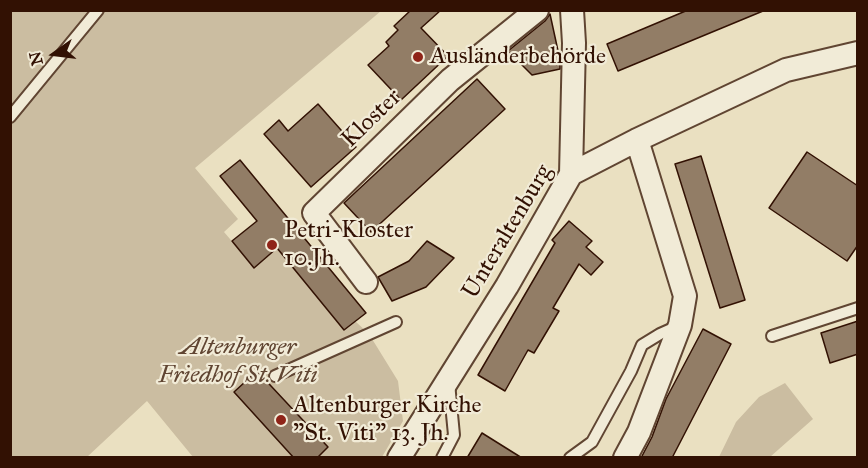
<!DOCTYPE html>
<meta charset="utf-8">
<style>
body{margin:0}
#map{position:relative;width:868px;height:468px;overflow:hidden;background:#eae0c1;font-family:"IM FELL Great Primer",serif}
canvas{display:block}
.frame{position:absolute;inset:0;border:12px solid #321103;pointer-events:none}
.north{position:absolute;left:24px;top:24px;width:60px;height:60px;-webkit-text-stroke:4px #f1ebd7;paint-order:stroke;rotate:256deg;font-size:16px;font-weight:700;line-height:24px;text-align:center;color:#321103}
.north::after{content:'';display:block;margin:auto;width:21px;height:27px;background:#321103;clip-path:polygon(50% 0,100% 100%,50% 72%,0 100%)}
</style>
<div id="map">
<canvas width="868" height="468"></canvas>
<div class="frame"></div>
<div class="north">N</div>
</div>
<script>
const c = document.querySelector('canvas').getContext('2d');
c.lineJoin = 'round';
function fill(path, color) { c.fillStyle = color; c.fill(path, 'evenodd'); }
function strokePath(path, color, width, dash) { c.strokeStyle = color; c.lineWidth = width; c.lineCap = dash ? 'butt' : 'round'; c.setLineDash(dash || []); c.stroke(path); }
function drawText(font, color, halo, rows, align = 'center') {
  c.font = font + ' "IM FELL Great Primer",serif'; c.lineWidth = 4.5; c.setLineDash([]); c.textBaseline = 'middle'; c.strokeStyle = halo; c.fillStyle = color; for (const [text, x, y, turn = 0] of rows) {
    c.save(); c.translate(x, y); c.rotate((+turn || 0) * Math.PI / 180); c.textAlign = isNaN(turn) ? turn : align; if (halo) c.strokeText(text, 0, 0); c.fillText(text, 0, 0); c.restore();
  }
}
fill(new Path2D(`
 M10,11H381L195,168L238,219L224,232L254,267L277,248L344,330L355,321L369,334L398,381L403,421L382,457H193L147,401L87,457H11Z
 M785,383L813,419L770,457H719L736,422L759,397Z`), '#cbbda1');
const building = new Path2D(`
 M411,10H441L421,28L448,56L401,100L368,65L389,46L386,42L398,30L394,26Z
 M688,10L763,11L618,71L607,44Z
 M550,14L560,60V69L532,75L508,51L545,21Z
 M477,79L505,109L371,232L344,203Z
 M318,104L356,147L311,187L264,134L279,120L288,131Z
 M807,152L858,186V245L847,261L769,208Z
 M701,156L745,300L720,308L675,164Z
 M240,160L366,313L344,330L277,248L254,268L232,241L257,221L220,176Z
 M569,221L592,241L586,247L603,262L591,275L579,264L553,308L559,311L534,353L528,350L505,391L478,375L555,243L552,240Z
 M427,241L454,258L426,287L392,301L378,277L409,261Z
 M858,321V354L830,363L821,333Z
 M703,329L731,344L672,458H641L652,437L666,399Z
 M257,371L328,447L317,458H294L234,392Z
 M482,433L522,458H467Z`);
fill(building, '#927d66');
strokePath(building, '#321103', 1.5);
const service = new Path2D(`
 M10,117L98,10
 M772,336L858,308
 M275,376L396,322
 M442,458L454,435L449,383
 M570,458L592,442L631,371L642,345L660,334L678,326`);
const minor = new Path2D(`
 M571,174L574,43L572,10
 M366,282L314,213L450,80L537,10
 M399,458L507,286L571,174L637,140L786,70L858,53
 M625,458L639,432L680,325L685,296L637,140`);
strokePath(service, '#604532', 14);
strokePath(minor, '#604532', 26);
strokePath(service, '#f1ebd7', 10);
strokePath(minor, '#f1ebd7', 22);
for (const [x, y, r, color] of [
 [418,57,6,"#8f2418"],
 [272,245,6,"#8f2418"],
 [281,420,6,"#8f2418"]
]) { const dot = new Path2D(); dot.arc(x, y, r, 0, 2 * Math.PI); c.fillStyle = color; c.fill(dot); strokePath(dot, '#f1ebd7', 2); }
drawText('24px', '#321103', '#f1ebd7', [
 ["Ausländerbehörde",430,57],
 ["Petri-Kloster",284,231],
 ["10.Jh.",284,259],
 ["Altenburger Kirche",293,406],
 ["\"St. Viti\" 13. Jh.",293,434]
], 'left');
drawText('24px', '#321103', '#f1ebd7', [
 ["Kloster",372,119,-44],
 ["Unteraltenburg",508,232,-59]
]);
drawText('italic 24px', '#604532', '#f1ebd7', [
 ["Altenburger",238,348],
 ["Friedhof St. Viti",238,376]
]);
</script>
